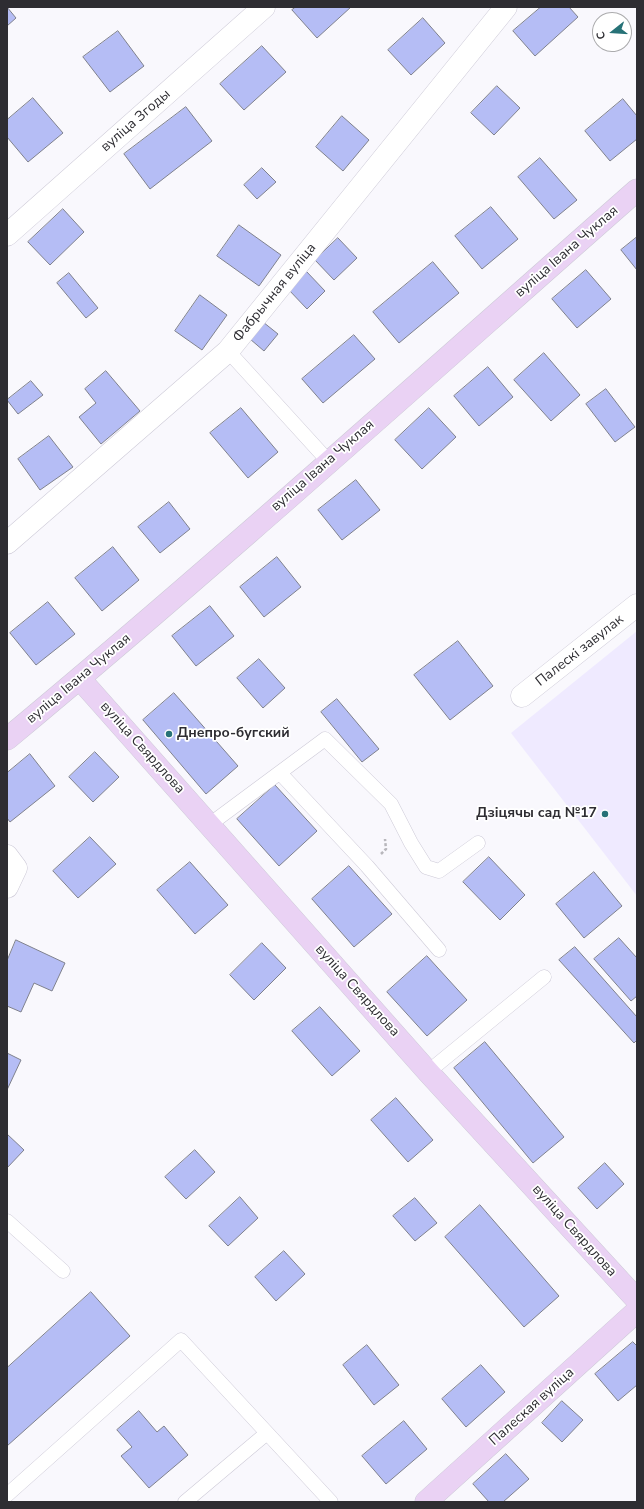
<!DOCTYPE html>
<meta charset="utf-8">
<style>
body{margin:0}
#map{position:relative;width:644px;height:1509px;overflow:hidden;background:#f9f8fd;font-family:"Nunito Sans",sans-serif}
canvas{display:block}
.frame{position:absolute;inset:0;border:8px solid #2e2d32;pointer-events:none}
.north{position:absolute;left:592px;top:12px;width:40px;height:40px;box-sizing:border-box;background:#fff;border:1px solid #ababad;border-radius:50%;rotate:253deg;font-size:11px;font-weight:700;line-height:16px;text-align:center;color:#2e2d32}
.north::after{content:'';display:block;margin:auto;width:14px;height:18px;background:#277277;clip-path:polygon(50% 0,100% 100%,50% 72%,0 100%)}
</style>
<div id="map">
<canvas width="644" height="1509"></canvas>
<div class="frame"></div>
<div class="north">С</div>
</div>
<script>
const c = document.querySelector('canvas').getContext('2d');
c.lineJoin = 'round';
function fill(path, color) { c.fillStyle = color; c.fill(path, 'evenodd'); }
function strokePath(path, color, width, dash) { c.strokeStyle = color; c.lineWidth = width; c.lineCap = dash ? 'butt' : 'round'; c.setLineDash(dash || []); c.stroke(path); }
function drawText(font, color, halo, rows, align = 'center') {
  c.font = font + ' "Nunito Sans",sans-serif'; c.lineWidth = 3.5; c.setLineDash([]); c.textBaseline = 'middle'; c.strokeStyle = halo; c.fillStyle = color; for (const [text, x, y, turn = 0] of rows) {
    c.save(); c.translate(x, y); c.rotate((+turn || 0) * Math.PI / 180); c.textAlign = isNaN(turn) ? turn : align; if (halo) c.strokeText(text, 0, 0); c.fillText(text, 0, 0); c.restore();
  }
}
fill(new Path2D(`
 M637,631V896L511,733Z`), '#efeaff');
const building = new Path2D(`
 M7,7L16,18L7,26Z
 M296,7H351L317,38L292,10Z
 M541,7H569L578,17L535,56L513,31Z
 M423,18L445,43L411,75L388,50Z
 M118,31L144,66L110,92L83,57Z
 M262,46L286,72L244,110L220,84Z
 M497,86L520,108L494,135L471,113Z
 M33,98L63,133L28,162L7,137V120Z
 M623,99L637,116V139L610,161L585,131Z
 M186,107L212,141L150,189L124,154Z
 M342,116L369,140L343,171L316,147Z
 M540,158L577,200L554,219L518,177Z
 M262,168L276,182L257,199L244,185Z
 M491,207L518,239L482,269L455,236Z
 M63,209L84,232L50,265L28,242Z
 M239,225L281,255L259,286L217,256Z
 M637,237V270L621,250Z
 M338,238L357,258L334,280L315,260Z
 M433,262L459,293L399,343L373,312Z
 M586,270L611,299L577,328L552,299Z
 M306,271L325,291L307,309L288,289Z
 M69,273L98,308L86,318L57,283Z
 M200,295L227,315L202,350L175,331Z
 M263,322L278,334L264,351L250,339Z
 M354,335L375,359L323,403L302,379Z
 M544,353L580,395L551,421L514,380Z
 M488,367L513,397L479,426L454,396Z
 M106,371L140,411L101,444L79,417L96,403L85,389Z
 M31,381L43,395L18,414L7,400Z
 M606,389L635,427L615,442L586,404Z
 M241,408L278,452L248,478L210,433Z
 M429,408L456,437L422,469L395,440Z
 M49,436L73,467L40,490L18,459Z
 M356,480L380,510L342,540L318,510Z
 M169,502L190,529L160,553L138,527Z
 M113,547L139,580L102,611L75,578Z
 M277,557L301,587L264,617L240,587Z
 M48,602L75,634L36,665L10,633Z
 M210,606L234,636L196,666L172,636Z
 M458,641L493,686L450,720L414,675Z
 M259,659L285,688L263,708L237,678Z
 M174,693L238,766L206,794L143,720Z
 M337,699L379,749L362,762L321,712Z
 M95,752L119,777L93,802L69,777Z
 M30,754L55,786L10,822L7,818V773Z
 M275,785L317,831L279,866L237,819Z
 M90,837L116,864L78,898L53,871Z
 M489,857L525,895L500,920L463,882Z
 M190,862L228,905L195,934L157,890Z
 M349,866L392,914L354,947L312,899Z
 M594,872L622,906L584,938L556,904Z
 M619,938L637,958V996L631,1001L594,959Z
 M16,940L65,963L52,991L34,983L21,1012L7,1006V961Z
 M262,943L286,968L254,1000L230,975Z
 M575,947L637,1017V1040L634,1043L559,960Z
 M427,956L467,1000L427,1036L387,992Z
 M320,1007L360,1051L332,1076L292,1031Z
 M485,1042L564,1137L533,1163L454,1068Z
 M7,1053L21,1060L7,1090Z
 M396,1098L433,1140L408,1162L371,1120Z
 M7,1134L24,1150L7,1168Z
 M195,1150L215,1172L186,1199L165,1177Z
 M605,1163L624,1184L597,1209L578,1188Z
 M240,1197L258,1218L228,1246L209,1226Z
 M415,1198L437,1223L415,1241L393,1216Z
 M480,1205L559,1296L524,1327L445,1237Z
 M284,1251L305,1274L276,1301L255,1277Z
 M91,1292L130,1336L7,1446V1368Z
 M633,1342L637,1346V1385L618,1401L595,1374Z
 M367,1345L399,1385L374,1405L343,1365Z
 M481,1365L505,1392L466,1427L442,1399Z
 M562,1401L583,1420L562,1442L542,1423Z
 M139,1411L157,1432L164,1426L188,1455L149,1488L121,1456L132,1447L117,1430Z
 M404,1421L427,1449L386,1484L362,1456Z
 M506,1454L529,1479L503,1502H489L473,1484Z`);
fill(building, '#b5bdf5');
strokePath(building, '#7f818d', 1);
const lane = new Path2D(`
 M228,351L329,462
 M280,773L367,866L439,950
 M209,825L325,739L391,804L411,843L426,867L439,871L478,843
 M428,1072L544,977
 M7,1221L63,1271
 M7,1495L181,1340L331,1502
 M185,1502L267,1433`);
const street = new Path2D(`
 M7,235L264,7
 M7,543L228,351L506,7
 M522,696L637,605
 M7,856L16,868L7,887`);
const secondary = new Path2D(`
 M80,679L428,1072L637,1300
 M7,739C221,561 428,374 637,190
 M426,1502L637,1311`);
strokePath(lane, '#cdcad7', 15);
strokePath(street, '#cdcad7', 23);
strokePath(secondary, '#cdcad7', 23);
strokePath(new Path2D(`
 M381,854L386,849L385,839`), '#b8b7bc', 2.5, [3, 2]);
strokePath(lane, '#fff', 14);
strokePath(street, '#fff', 22);
strokePath(secondary, '#ead2f4', 22);
for (const [x, y, r, color] of [
 [169,734,4,"#277277"],
 [605,814,4,"#277277"]
]) { const dot = new Path2D(); dot.arc(x, y, r, 0, 2 * Math.PI); c.fillStyle = color; c.fill(dot); strokePath(dot, '#fff', 1.5); }
drawText('14px', '#2e2d32', '#fff', [
 ["вуліца Згоды",136,121,-41],
 ["вуліца Івана Чуклая",567,252,-41],
 ["Фабрычная вуліца",275,293,-51],
 ["вуліца Івана Чуклая",323,466,-41],
 ["Палескі завулак",580,651,-38],
 ["вуліца Івана Чуклая",79,679,-40],
 ["вуліца Свярдлова",142,748,48],
 ["вуліца Свярдлова",357,991,48],
 ["вуліца Свярдлова",574,1231,48],
 ["Палеская вуліца",532,1407,-42]
]);
drawText('bold 14px', '#2e2d32', '#fff', [
 ["Днепро-бугский",177,734],
 ["Дзіцячы сад №17",597,814,"right"]
], 'left');
</script>
